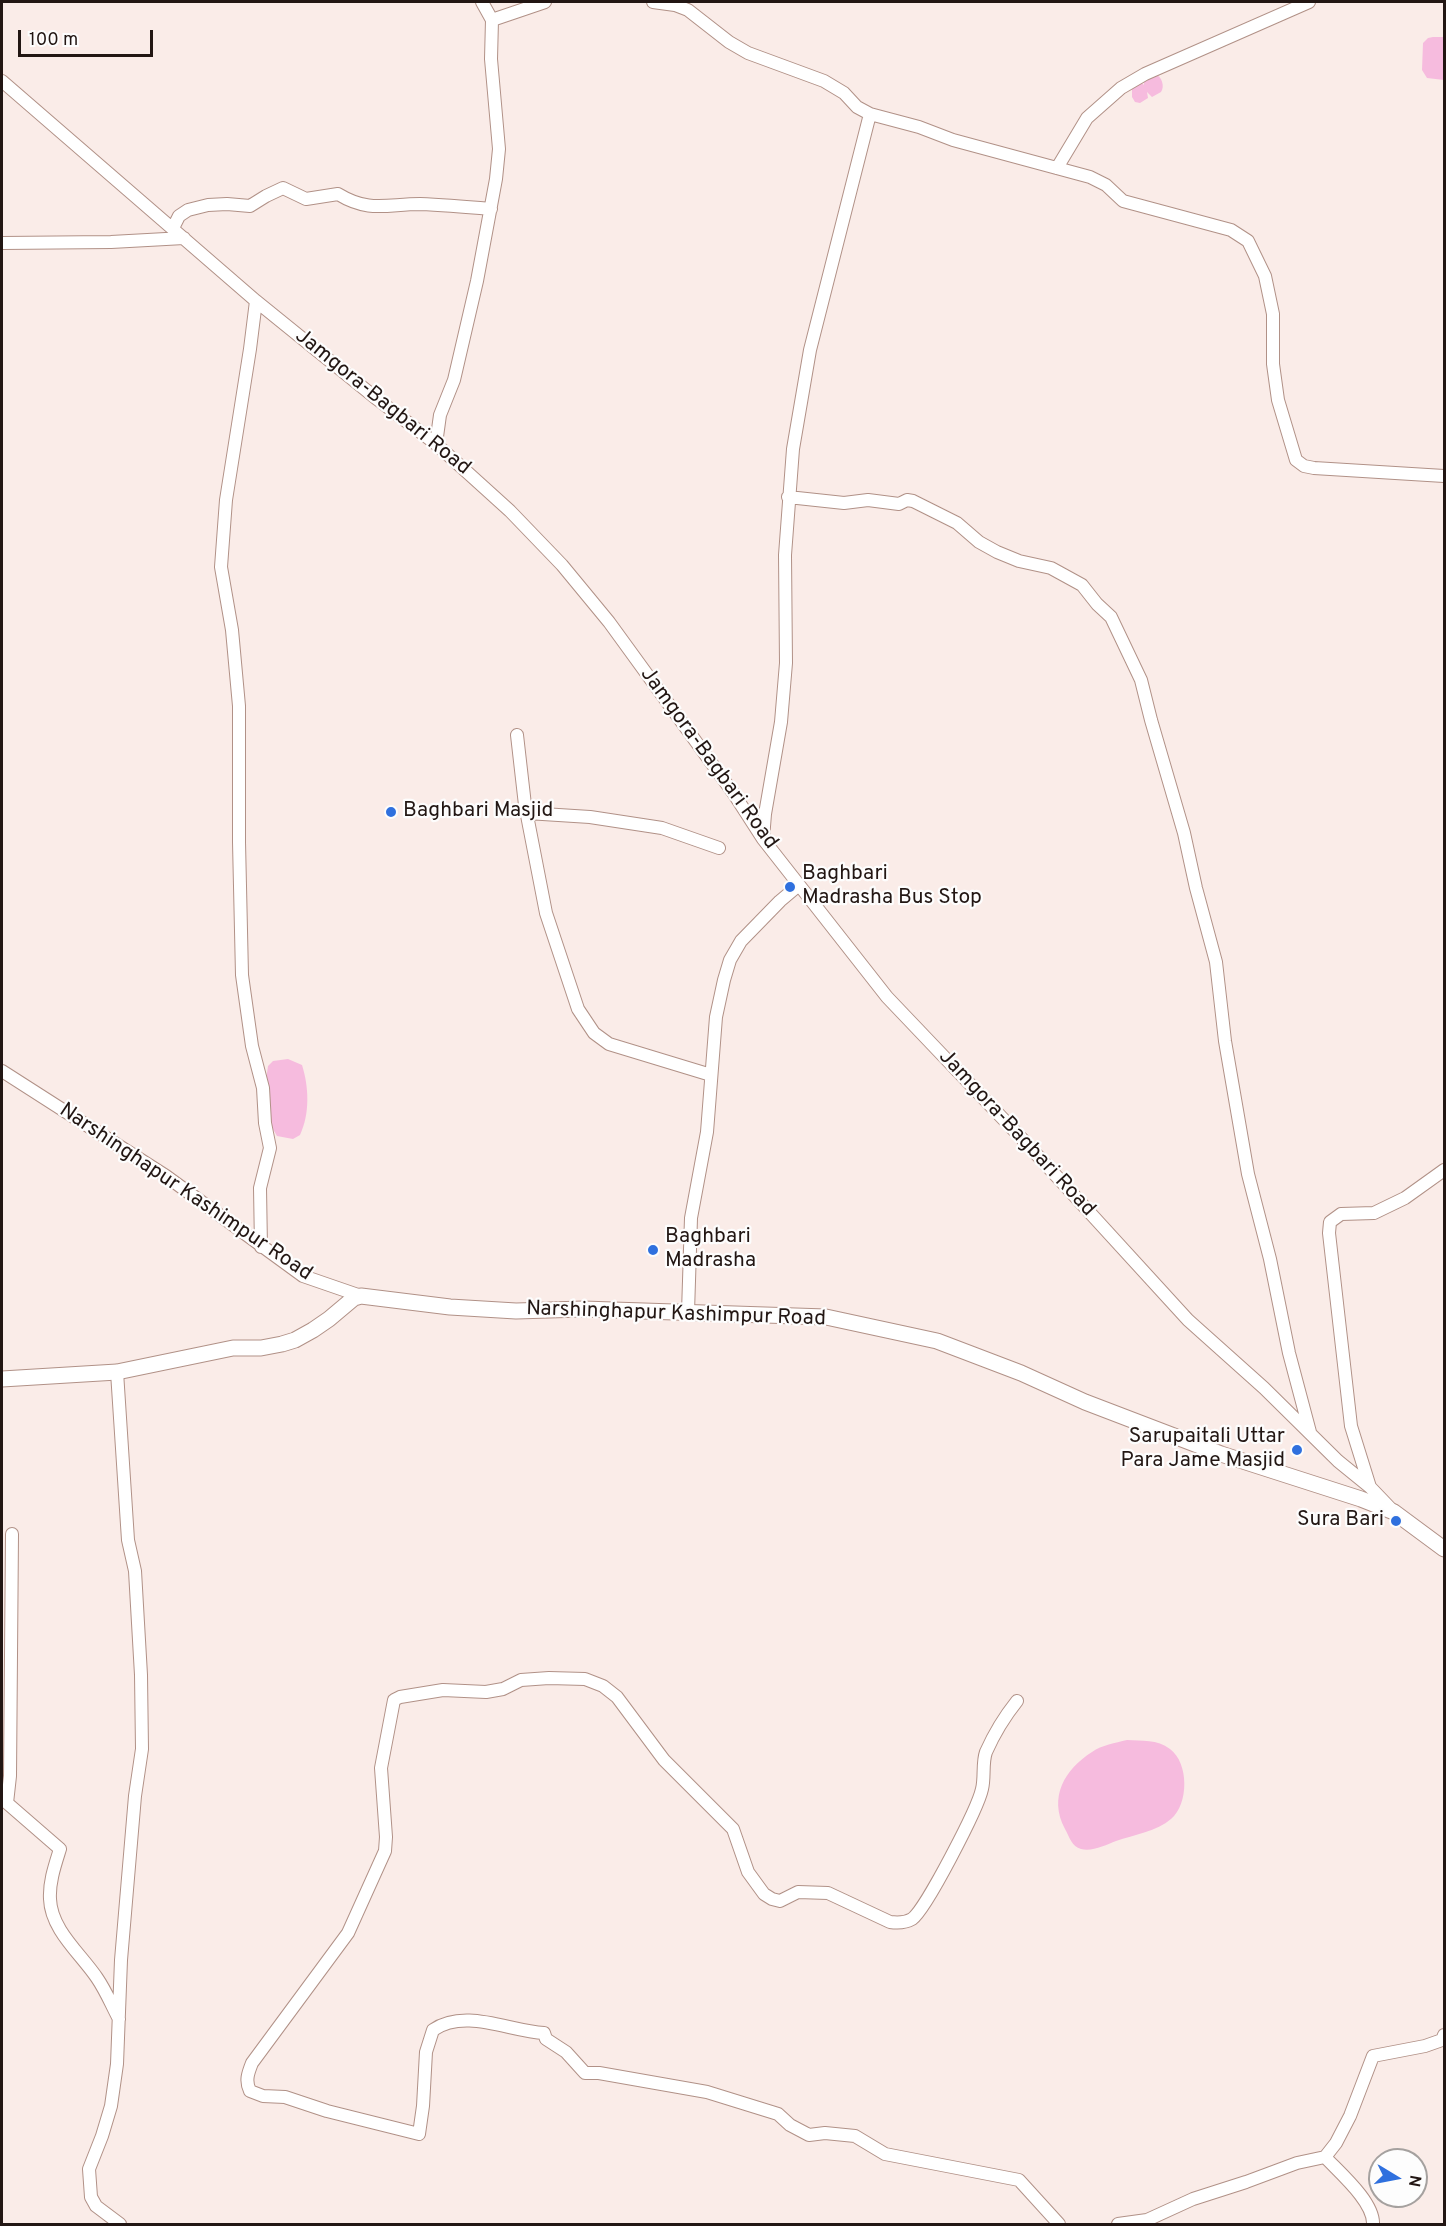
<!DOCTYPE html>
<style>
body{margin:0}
#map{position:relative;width:1446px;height:2226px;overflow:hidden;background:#faece8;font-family:Overpass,sans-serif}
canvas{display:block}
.frame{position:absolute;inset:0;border:3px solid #221613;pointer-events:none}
.north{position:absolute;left:1368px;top:2148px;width:60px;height:60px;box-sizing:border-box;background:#fdfdfd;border:2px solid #a5a19f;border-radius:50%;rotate:100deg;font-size:16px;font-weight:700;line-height:24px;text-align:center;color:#221613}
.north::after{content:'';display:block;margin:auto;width:21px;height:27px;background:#2f70de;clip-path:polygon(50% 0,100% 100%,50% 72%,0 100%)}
.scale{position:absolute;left:18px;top:30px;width:135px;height:27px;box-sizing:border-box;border:3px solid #221613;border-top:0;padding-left:8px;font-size:18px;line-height:21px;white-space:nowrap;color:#221613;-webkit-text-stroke:4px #fdfdfd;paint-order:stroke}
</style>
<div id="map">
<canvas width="1446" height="2226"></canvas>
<div class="frame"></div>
<div class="north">N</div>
<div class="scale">100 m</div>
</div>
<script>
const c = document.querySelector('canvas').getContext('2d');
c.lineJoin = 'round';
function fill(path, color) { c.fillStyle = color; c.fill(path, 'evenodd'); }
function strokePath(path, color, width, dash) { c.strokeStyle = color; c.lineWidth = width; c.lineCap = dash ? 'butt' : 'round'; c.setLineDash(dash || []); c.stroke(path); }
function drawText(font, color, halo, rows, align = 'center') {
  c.font = font + ' Overpass,sans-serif'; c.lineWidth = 4.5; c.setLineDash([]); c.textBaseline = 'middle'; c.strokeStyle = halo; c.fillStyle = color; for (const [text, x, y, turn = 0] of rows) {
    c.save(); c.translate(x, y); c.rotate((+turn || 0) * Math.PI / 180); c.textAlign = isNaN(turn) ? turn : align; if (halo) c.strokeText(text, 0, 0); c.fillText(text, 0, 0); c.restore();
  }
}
fill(new Path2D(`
 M1433,37H1444V80L1427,78L1422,70L1423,43L1428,38Z
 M1155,74C1162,76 1165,87 1161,92L1152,97L1147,92L1148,98L1140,103L1135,102L1132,97V87L1142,83L1144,85V81Z
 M288,1059L302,1065C309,1087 310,1114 300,1135L293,1139L277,1136L270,1124L266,1080L268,1066L273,1061Z
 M1127,1740C1142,1741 1157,1739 1170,1749C1189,1763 1189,1804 1171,1819C1157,1831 1134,1835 1116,1841C1106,1845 1092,1852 1081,1849C1072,1847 1069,1836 1065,1829C1048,1797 1065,1769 1092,1752C1102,1745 1115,1743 1127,1740Z`), '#f6bbde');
const minor = new Path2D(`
 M653,2L675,5L688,10L729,42L748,53L824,81L844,93L857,107L870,114L919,127L953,140L1090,177L1106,185L1123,201L1231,230L1248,241L1265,276L1273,314V364L1278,400L1296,460L1304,466L1314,468L1444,476
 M492,20L545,2
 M2,81L256,301L377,399L436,444L510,511L562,565L609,622L734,794L763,839L887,997L1028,1145L1188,1320L1264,1388L1338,1461L1370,1487L1392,1510
 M1057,168L1087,118L1121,88L1145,74L1309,2
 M173,228L179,216L188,210L208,205L227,204L250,206L266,196L283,188L306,199L338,194C369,213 387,204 420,204C444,205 468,207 491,209
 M2,243L111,242L184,238
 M256,301L250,349L226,500L221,567L232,630L239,706V842L242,975L252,1046L263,1088L265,1123L270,1148L260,1188L261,1247
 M436,444L440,415L454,380L477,281L496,179L499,149L491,59L492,20L482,2
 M788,497L844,503L868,500L899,504L907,500L913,501L957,523L979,542L997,552L1019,561L1051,568L1082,585L1097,604L1111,617L1141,680L1151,720L1184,833L1196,888L1216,962L1225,1041L1248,1174L1270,1259L1289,1353L1310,1432
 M517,735L525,805L546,913L578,1009L594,1033L609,1044L711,1075
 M527,813L590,817L662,828L719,848
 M763,839L765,814L781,722L786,663L785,555L793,449L810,350L870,114
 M2,1071L166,1176L303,1276L361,1296
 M688,1312L691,1218L707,1132L716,1017L724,980L730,960L741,941L780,901L799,885
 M117,1372L128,1540L135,1571L141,1675L142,1749L135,1796L121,1960L117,2064L111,2106L102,2136L89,2169L91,2197L96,2206L120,2224
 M1370,1487L1351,1426L1329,1233L1330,1222L1341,1214L1374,1213L1405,1198L1444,1170
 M12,1534L10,1776L7,1803L60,1849C55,1865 49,1882 50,1899C51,1930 81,1954 97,1978C106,1991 112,2006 119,2019
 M1017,1701C1005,1716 994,1734 986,1752C982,1763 985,1777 982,1789C978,1808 926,1909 912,1919C905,1923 897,1923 890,1922L828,1893L798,1892L780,1901L772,1899L764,1894L748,1872L733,1829L664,1760L617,1697L603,1686L585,1679L549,1678L521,1680L503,1689L486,1692L443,1690L400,1697L394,1700L381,1768L386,1837L385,1851L348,1933L252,2063C248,2073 245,2081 250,2091L263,2096L285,2097L327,2111L419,2134L423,2106L426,2052L433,2030C465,2008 509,2031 544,2033L546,2039L566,2052L585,2073H599L707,2092L778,2114L790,2125L809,2135L825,2133L855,2136L885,2154L1019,2180L1059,2224
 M1325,2157C1340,2173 1374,2202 1373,2224
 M1118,2224L1147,2220L1193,2199L1246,2182L1297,2163L1325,2157L1336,2143L1350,2116L1373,2056L1425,2046L1442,2040L1444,2035`);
const major = new Path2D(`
 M2,1379L117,1372L233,1348H261L282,1344L295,1340L313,1330L329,1319L354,1298L361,1296L450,1307L516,1311L583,1309L826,1317L937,1341L1021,1373L1085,1402L1221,1454L1361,1499L1394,1512L1444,1549`);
strokePath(minor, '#b19187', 14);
strokePath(major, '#b19187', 17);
strokePath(minor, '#fff', 12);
strokePath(major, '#fff', 15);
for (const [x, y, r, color] of [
 [391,812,6,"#2f70de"],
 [790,887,6,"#2f70de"],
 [653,1250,6,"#2f70de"],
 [1297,1450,6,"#2f70de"],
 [1396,1521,6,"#2f70de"]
]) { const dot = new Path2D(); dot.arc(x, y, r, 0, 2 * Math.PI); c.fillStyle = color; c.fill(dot); strokePath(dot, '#fdfdfd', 2); }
drawText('21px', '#221613', '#fdfdfd', [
 ["Jamgora-Bagbari Road",382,403,39],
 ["Jamgora-Bagbari Road",708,759,54],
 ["Jamgora-Bagbari Road",1016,1134,47],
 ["Narshinghapur Kashimpur Road",185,1193,34],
 ["Narshinghapur Kashimpur Road",676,1315,2]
]);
drawText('21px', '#221613', '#fdfdfd', [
 ["Baghbari Masjid",403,812],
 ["Baghbari",802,875],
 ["Madrasha Bus Stop",802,899],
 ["Baghbari",665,1238],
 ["Madrasha",665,1262],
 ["Sarupaitali Uttar",1285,1438,"right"],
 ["Para Jame Masjid",1285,1462,"right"],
 ["Sura Bari",1384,1521,"right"]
], 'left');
</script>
